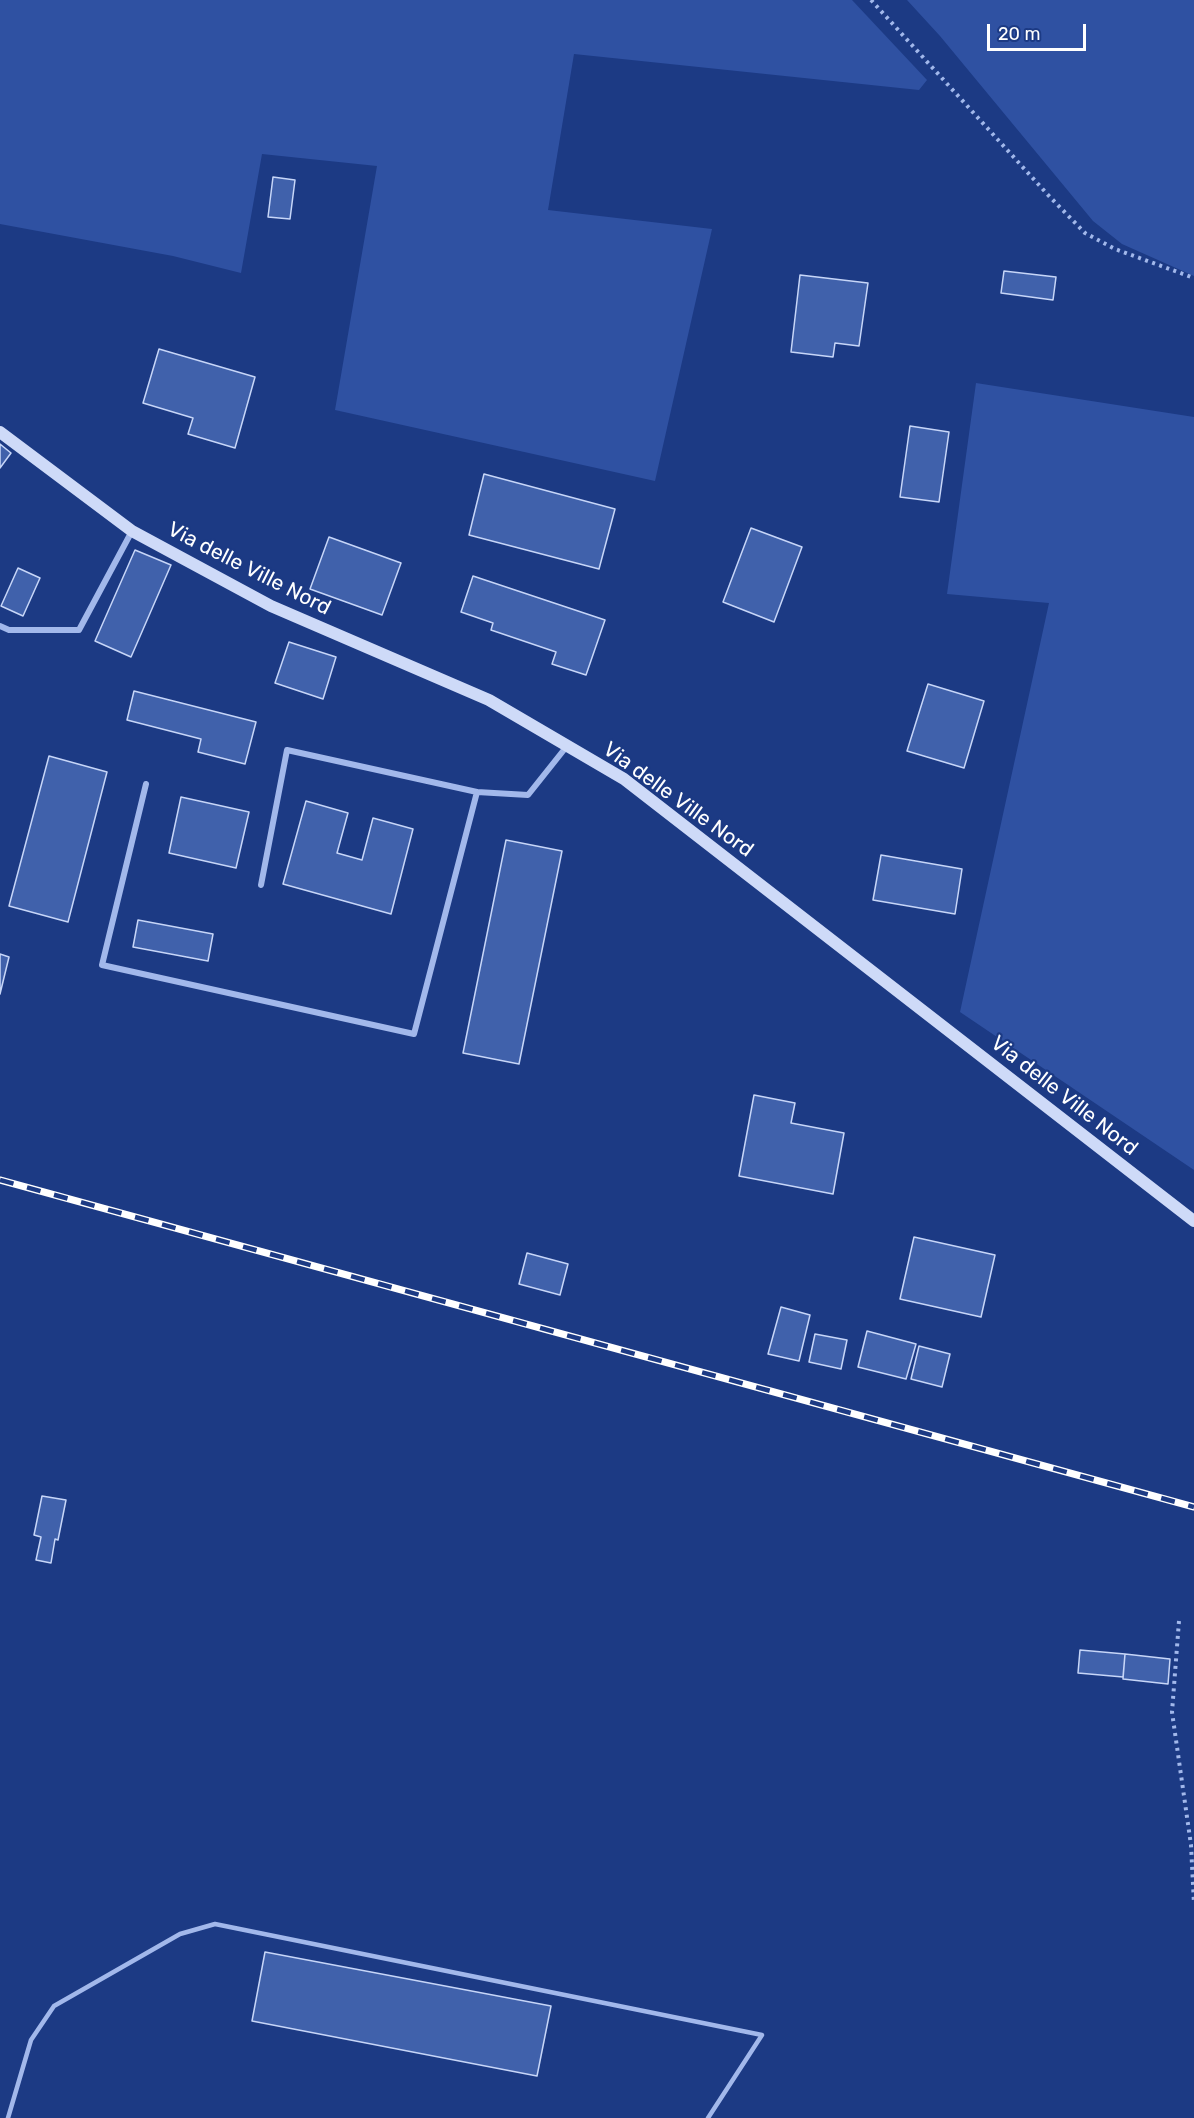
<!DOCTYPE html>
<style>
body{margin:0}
#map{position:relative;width:1194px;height:2118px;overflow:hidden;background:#1c3a84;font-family:Rubik,sans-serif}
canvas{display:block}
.scale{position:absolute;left:987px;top:24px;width:99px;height:27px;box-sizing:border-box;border:3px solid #fff;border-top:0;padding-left:8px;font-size:18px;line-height:21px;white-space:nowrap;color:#fff;-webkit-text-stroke:4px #1c3a84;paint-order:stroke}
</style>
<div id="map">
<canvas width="1194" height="2118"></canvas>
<div class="scale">20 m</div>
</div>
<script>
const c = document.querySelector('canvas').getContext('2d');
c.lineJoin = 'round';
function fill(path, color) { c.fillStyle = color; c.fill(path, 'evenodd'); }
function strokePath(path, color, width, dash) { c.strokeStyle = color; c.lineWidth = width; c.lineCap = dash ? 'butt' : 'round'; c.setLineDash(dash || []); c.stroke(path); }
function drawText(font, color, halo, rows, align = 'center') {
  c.font = font + ' Rubik,sans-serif'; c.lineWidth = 4.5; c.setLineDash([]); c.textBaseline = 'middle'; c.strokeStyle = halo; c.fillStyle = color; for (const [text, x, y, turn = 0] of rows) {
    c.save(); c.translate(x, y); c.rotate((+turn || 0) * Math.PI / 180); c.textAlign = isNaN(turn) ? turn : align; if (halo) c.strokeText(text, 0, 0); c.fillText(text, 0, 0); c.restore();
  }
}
fill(new Path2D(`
 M0,0H852L927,80L919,90L574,54L548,210L712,229L655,481L335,410L377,166L262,154L241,273L173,256L0,224Z
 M907,0H1194V276L1122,244L1093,221L940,36Z
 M976,383L1194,417V1170L960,1012L1049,603L947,594Z`), '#2f51a2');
const building = new Path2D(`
 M273,177L295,180L290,219L268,217Z
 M1004,271L1056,277L1053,300L1001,293Z
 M800,275L868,283L859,346L835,343L833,357L791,352Z
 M159,349L255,377L235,448L188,434L193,418L143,403Z
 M910,426L949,432L939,502L900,497Z
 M0,444L11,453L0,468Z
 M484,474L615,509L599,569L469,535Z
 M751,528L802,547L774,622L723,602Z
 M329,537L401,563L382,615L310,589Z
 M135,550L171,565L131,657L95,641Z
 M18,568L40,578L23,616L1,606Z
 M473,576L605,620L586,675L552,664L556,652L491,630L493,623L461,612Z
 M289,642L336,657L323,699L275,683Z
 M928,684L984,701L964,768L907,751Z
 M134,691L256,722L245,764L198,752L201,739L127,720Z
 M49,756L107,772L68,922L9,906Z
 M181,797L249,812L236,868L169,853Z
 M306,801L348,813L337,853L362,860L373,818L413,829L391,914L283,884Z
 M506,840L562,851L519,1064L463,1053Z
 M881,855L962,869L955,914L873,900Z
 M138,920L213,934L208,961L133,947Z
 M0,954L9,957L0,994Z
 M754,1095L795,1103L791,1123L844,1133L833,1194L739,1176Z
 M914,1237L995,1255L981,1317L900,1299Z
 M527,1253L568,1264L560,1295L519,1284Z
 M781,1307L810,1315L799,1361L768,1354Z
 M867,1331L916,1344L906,1379L858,1367Z
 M815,1334L847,1340L841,1369L809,1362Z
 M919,1346L950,1354L942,1387L911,1379Z
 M42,1496L66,1500L58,1540L55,1539L51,1563L36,1560L41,1537L34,1535Z
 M1080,1650L1125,1654L1123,1677L1078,1673Z
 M1125,1654L1170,1659L1168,1684L1123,1679Z
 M265,1952L551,2006L537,2076L252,2021Z`);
fill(building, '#4061ab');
strokePath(building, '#c7d6f8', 1.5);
strokePath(new Path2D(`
 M871,0L1049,196L1085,233L1115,249L1194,278
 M1179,1621L1172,1712L1191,1845L1194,1904`), '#a2b8eb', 4, [3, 4.5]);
strokePath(new Path2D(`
 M8,2118L31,2040L54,2006L180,1934L215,1924L762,2035L708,2118`), '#a2b8eb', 4.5);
strokePath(new Path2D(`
 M0,626L9,630H79L132,531
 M146,784L102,965L414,1034L477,792L528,795L567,746
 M261,885L287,750L477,792`), '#a2b8eb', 6);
strokePath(new Path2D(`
 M0,432L132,531L271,606L489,700L624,779L1194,1221`), '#cedaf8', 12);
const rail = new Path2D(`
 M0,1180L1194,1507`);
strokePath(rail, '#fff', 7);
strokePath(rail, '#1c3a84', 4.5, [14]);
drawText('21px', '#fff', '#1c3a84', [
 ["Via delle Ville Nord",249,569,27],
 ["Via delle Ville Nord",678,800,36],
 ["Via delle Ville Nord",1064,1096,38]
]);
</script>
